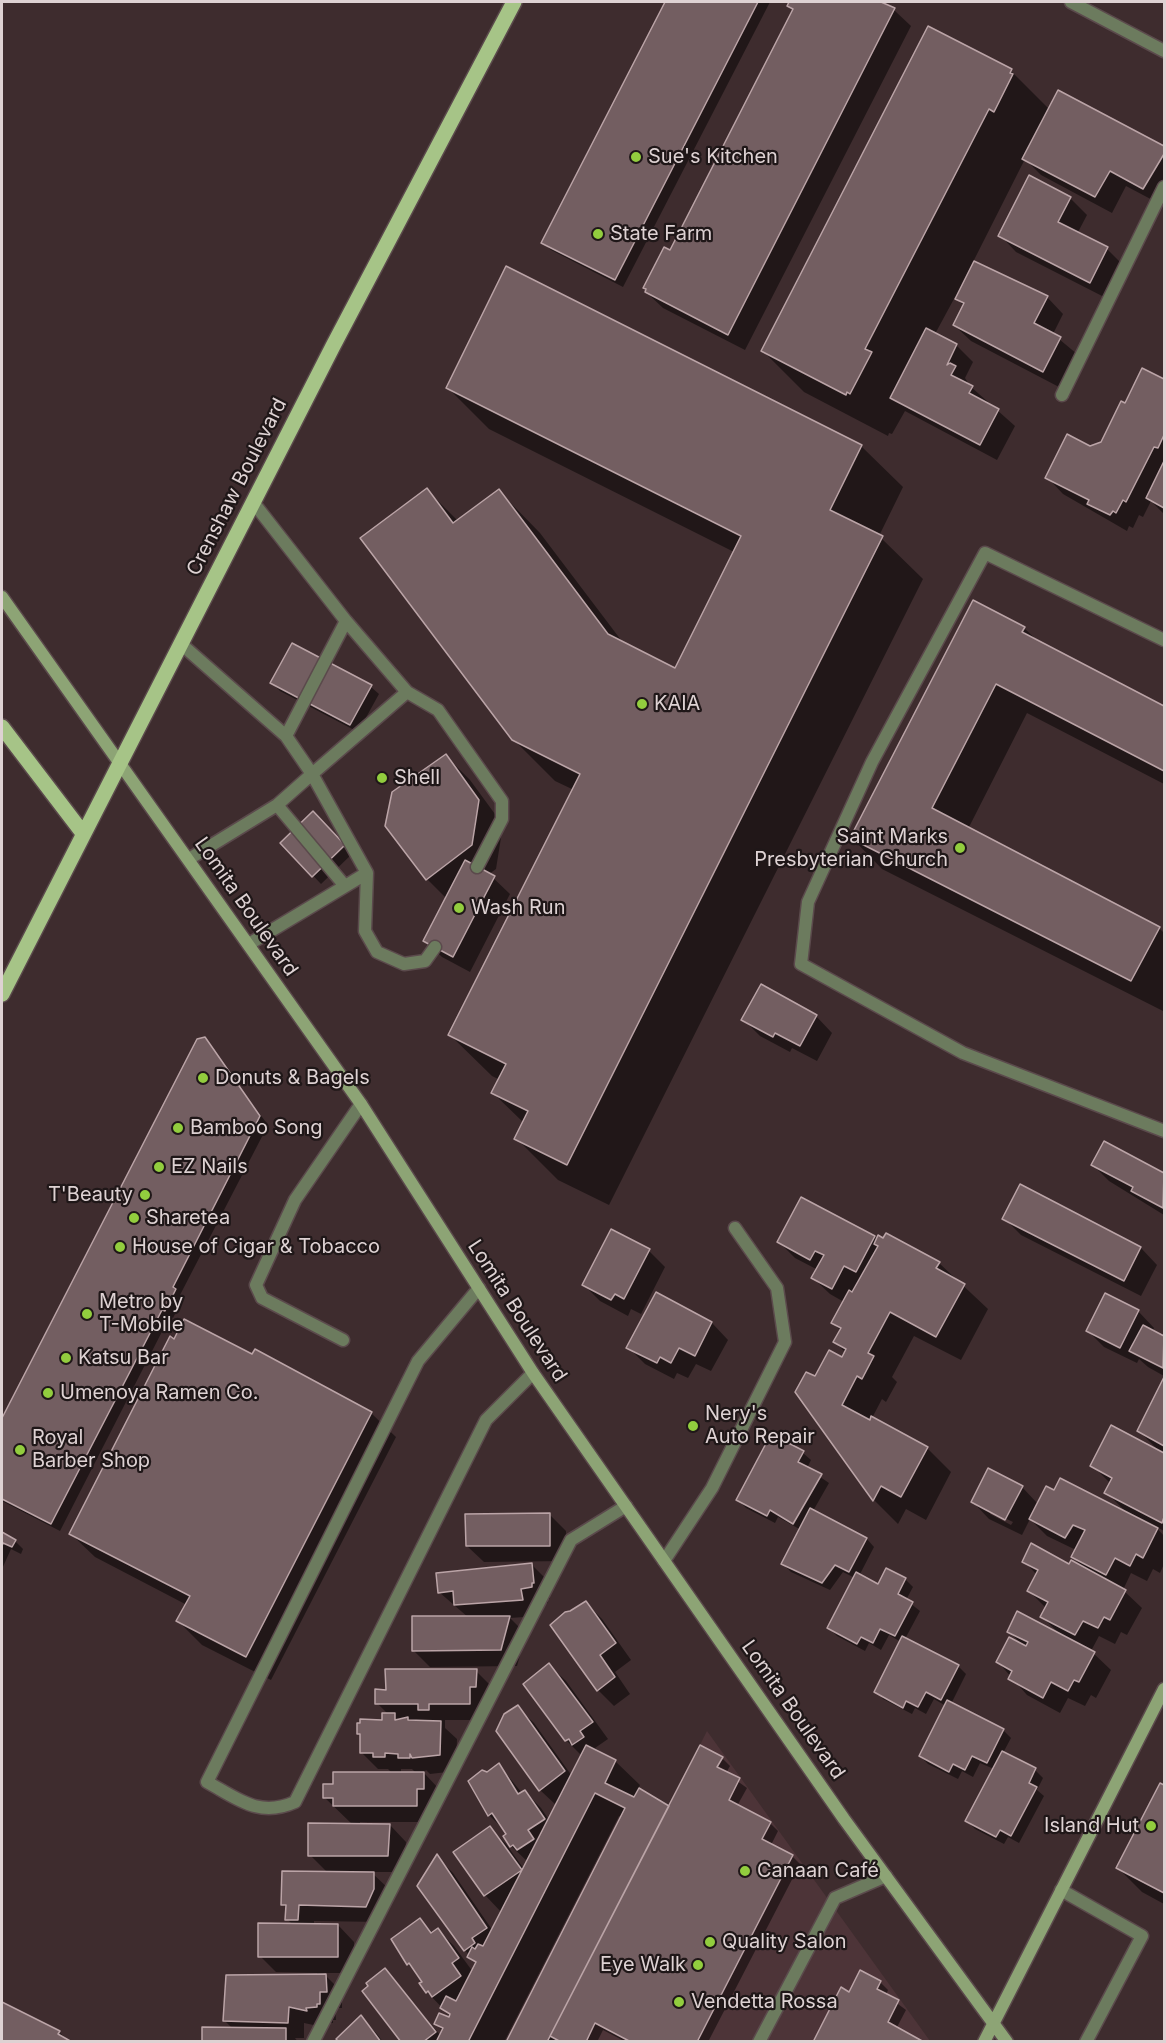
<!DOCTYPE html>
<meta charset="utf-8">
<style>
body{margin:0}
#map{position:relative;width:1166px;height:2043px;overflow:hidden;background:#3e2c2e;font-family:Inter,sans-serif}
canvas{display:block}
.frame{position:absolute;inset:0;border:3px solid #ded2d3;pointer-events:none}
</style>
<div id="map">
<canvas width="1166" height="2043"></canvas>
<div class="frame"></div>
</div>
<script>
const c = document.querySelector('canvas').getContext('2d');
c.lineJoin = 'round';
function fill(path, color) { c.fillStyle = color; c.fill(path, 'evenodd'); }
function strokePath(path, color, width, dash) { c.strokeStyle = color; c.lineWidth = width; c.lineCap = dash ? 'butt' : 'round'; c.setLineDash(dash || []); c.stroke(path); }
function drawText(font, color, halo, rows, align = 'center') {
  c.font = font + ' Inter,sans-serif'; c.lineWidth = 4.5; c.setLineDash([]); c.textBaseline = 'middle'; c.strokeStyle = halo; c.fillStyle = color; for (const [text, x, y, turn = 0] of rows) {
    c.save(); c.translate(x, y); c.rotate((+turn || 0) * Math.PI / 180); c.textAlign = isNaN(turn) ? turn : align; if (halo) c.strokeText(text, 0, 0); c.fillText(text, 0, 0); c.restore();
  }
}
fill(new Path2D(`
 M707,1731L930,2041V2042H561L669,1806Z`), '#4d3438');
fill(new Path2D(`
 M667,2H770L623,287L551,250L543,243Z
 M791,2H878L894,10L911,26L745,350L663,308L646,292L671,252L794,11L789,6Z
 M1011,71L1050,110L1059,92L1164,147V197L1160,204L1126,186L1112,213L1041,175L1025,159L973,262L1047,297L1063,314L1053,334L1077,354L1059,387L971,341L954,325L964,306L955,297L935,334L957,346L973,362L965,378L970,386L1015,426L997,460L905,411L892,434L889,433L888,436L804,392L763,351Z
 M1029,177L1070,198L1087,215L1077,234L1107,249L1123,265L1106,298L1016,252L1000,235Z
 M1142,370L1164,381V514L1151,501L1143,517L1139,515L1133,528L1129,526L1127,531L1063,494L1047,477L1090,448L1102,444Z
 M447,387L861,446L903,487L879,536L923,579L609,1205L558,1180L516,1138L524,1123L493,1093L500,1080L492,1076L450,1035L574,790L555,781L513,739L427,490L458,521L499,491L540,533L624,644L675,670L734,552L489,429Z
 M1024,628L1039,642L1164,708V784L1027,713L968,829L1159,928L1164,933L1163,1011L882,869L852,838Z
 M272,683L371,687L379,694L358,732L280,691Z
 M446,756L470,780L503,825L496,869L489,874L510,894L470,972L442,957L425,941L447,899L427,879Z
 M321,821L352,854L321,884L282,843Z
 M816,1016L832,1033L817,1061L792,1048L790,1052L760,1036L743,1019Z
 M204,1039L268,1125L180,1295L183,1298L173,1318L170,1316L60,1531L2,1501V1421L198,1040Z
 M1104,1143L1164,1175V1215L1109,1181L1093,1165Z
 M1020,1186L1141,1248L1157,1265L1141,1296L1021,1235L1004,1218Z
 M874,1237L939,1263L988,1309L961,1360L914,1336L892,1377L897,1382L886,1402L882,1399L872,1418L927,1448L951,1472L926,1520L906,1509L898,1524L874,1500L797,1391L842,1360L846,1353L835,1342L841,1331L833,1323L844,1302L830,1294L813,1278L818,1270L795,1258L779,1242Z
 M649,1251L665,1267L641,1314L631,1309L628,1316L600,1301L584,1285Z
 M656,1294L712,1323L728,1340L711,1371L696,1364L688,1378L677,1373L674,1379L645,1364L628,1347Z
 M1138,1311L1154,1328L1153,1332L1164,1338V1376L1148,1367L1139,1359L1137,1363L1104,1347L1088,1331Z
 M1164,1380V1531L1155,1526L1164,1536V1564L1160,1573L1153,1569L1147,1581L1131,1573L1123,1590L1142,1608L1127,1635L1121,1632L1115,1644L1099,1636L1091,1651L1111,1670L1096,1698L1091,1695L1085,1706L1068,1698L1060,1713L1027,1695L998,1662L1022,1644L1009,1632L1060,1634L1042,1617L1045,1607L1029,1591L1037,1575L1024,1561L1085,1569L1073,1557L1076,1550L1047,1536L1030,1519L1022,1535L989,1519L973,1502L1022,1487L1038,1504L1126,1512L1106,1492L1111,1484L1092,1465L1159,1451L1139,1431ZM990,1511L1013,1522L1011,1525L990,1514Z
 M371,1413L396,1437L271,1680L202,1645L178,1621L187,1605L95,1557L70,1533Z
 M803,1453L811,1460L807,1468L829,1483L813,1511L867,1539L874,1547L859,1576L879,1586L905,1579L913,1587L906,1600L920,1611L905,1639L958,1666L966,1674L951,1704L1003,1730L1011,1738L1003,1753L1035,1770L1043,1778L1037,1790L1044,1796L1019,1843L1008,1837L1004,1844L975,1829L967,1821L994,1769L980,1763L973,1777L962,1771L958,1779L928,1764L920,1756L946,1706L934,1699L926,1714L915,1708L912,1714L883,1699L876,1691L901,1642L889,1635L881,1650L869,1643L865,1651L837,1636L829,1628L855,1578L843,1572L830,1590L791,1572L783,1564L801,1530L778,1517L775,1523L746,1508L738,1500Z
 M549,1514L566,1531V1561L484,1562L467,1546Z
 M2,1534L15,1541L23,1549L21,1554L11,1549L2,1569Z
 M531,1564L548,1581L550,1599H547L548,1603L537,1605L538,1616L510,1618L526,1634L517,1666L430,1667L413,1650L469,1618L439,1592Z
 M586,1603L602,1619L631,1660L615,1672L630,1694L614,1706L598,1690Z
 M549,1665L566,1681L608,1739L595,1748L615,1761L640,1785L638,1789L669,1807L722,1758L730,1766L726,1773L747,1788L737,1806L770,1823L778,1831L771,1845L792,1856L800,1864L708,2042H626L603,2030L597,2042H508L622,1817L619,1816L504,2042H403L385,1970L441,2036L443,2031L436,2024L451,2017L427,1992L419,1976L408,1964L420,1920L433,1933L438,1930L454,1946L473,1972L477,1965L465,1950L437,1857L453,1873L493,1931L502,1913L485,1895L455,1853L490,1828L506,1844L524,1869L528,1862L511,1846L508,1834L489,1815L470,1781L499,1765L522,1793L525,1792L541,1808L549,1820L557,1806L540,1790L517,1707L534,1723L572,1776L582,1756L566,1740Z
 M476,1671L492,1687L486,1703V1720H445V1728L457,1739L456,1771L430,1774L426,1770L424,1773L440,1790L433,1805V1822H360V1825H390L406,1842L404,1872H371L390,1890V1906L382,1922L314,1921V1925H338L354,1942V1973H323L342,1992V2008H335L336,2020H333V2023H322L323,2027L304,2023V2038H295L298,2042H203L233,2029L225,2021L317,1976V1973L276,1972L260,1956L293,1925L287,1919V1909L283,1904L328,1873L310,1855L353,1825L324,1797L334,1786L392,1773L388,1769H378L361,1752L362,1737L358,1733L383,1721L388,1714L377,1703L387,1691ZM401,1769H412L416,1773H401Z
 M1160,1785L1164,1787V1904L1142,1892L1117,1867Z
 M880,1982L888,1990L886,1995L906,2010L896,2029L814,2042L850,1994Z
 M2,2004L59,2032L70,2042H2Z
 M361,2017L377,2034L383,2042H340Z`), '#0007');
const building = new Path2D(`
 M665,2H758L615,280L541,243Z
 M789,2H881L895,8L728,335L645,292L646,289L643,288L664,247L670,250L793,9L787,6Z
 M928,26L1012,69L1010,73L1013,74L994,112L989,109L865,349L872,352L850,394L847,392L846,395L761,351Z
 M1058,90L1164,146V154L1143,189L1110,171L1095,197L1022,159Z
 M1029,175L1071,197L1058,222L1108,247L1090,283L998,236Z
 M974,261L1048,296L1034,323L1061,337L1043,372L953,325L964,303L955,299Z
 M506,266L862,445L830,510L883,536L567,1165L514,1139L528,1111L491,1093L506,1064L448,1035L580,774L512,740L360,538L427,488L453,523L499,489L608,634L675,668L741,536L446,388Z
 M926,328L957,344L947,365L950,363L956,366L951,375L973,386L969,393L999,409L980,445L890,398Z
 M1142,368L1164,379V435L1158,448L1154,447L1126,502L1123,500L1116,513L1113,511L1110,515L1087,504L1089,500L1045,478L1067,434L1090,446L1101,442L1121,401L1125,403Z
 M1164,461V508L1146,498Z
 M973,600L1025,627L1022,632L1164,706V771L996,684L932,808L1160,927L1131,981L850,838Z
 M292,643L372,685L350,725L270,683Z
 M446,754L479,800L472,845L426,880L385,826L392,792Z
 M313,811L345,845L312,877L280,843Z
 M465,860L495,876L453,957L423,941Z
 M761,984L817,1015L800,1046L775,1033L773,1037L741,1020Z
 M205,1037L260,1116L173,1287L176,1289L165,1311L162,1310L51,1524L2,1499V1418L197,1039Z
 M1104,1141L1164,1173L1163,1208L1131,1191L1133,1187L1091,1165Z
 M1020,1184L1141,1247L1124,1281L1002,1219Z
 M801,1197L875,1236L856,1272L844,1266L832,1289L811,1278L824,1255L815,1251L810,1260L777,1242Z
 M611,1229L650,1249L624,1299L615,1294L611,1300L582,1285Z
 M886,1233L940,1262L936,1268L965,1284L936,1337L890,1312L868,1353L874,1356L862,1379L857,1376L842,1405L870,1420L871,1416L928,1447L901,1497L881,1486L873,1501L795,1392L806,1372L815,1376L829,1350L842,1357L846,1349L833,1342L841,1328L831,1323L849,1290L852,1292L878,1246L874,1244L878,1235L883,1238Z
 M656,1292L712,1322L695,1356L679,1348L671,1363L660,1357L657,1363L626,1348Z
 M1105,1293L1139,1310L1120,1348L1086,1331Z
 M184,1319L252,1354L255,1349L372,1412L246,1657L176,1621L190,1596L69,1534L170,1336L174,1339Z
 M1143,1325L1164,1336L1163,1368L1129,1351Z
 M1164,1377V1446L1137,1431Z
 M1111,1425L1164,1453V1517L1162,1523L1104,1493L1112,1478L1090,1466Z
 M771,1434L804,1451L798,1462L822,1474L793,1524L770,1510L767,1516L736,1500Z
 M988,1468L1023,1486L1005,1520L971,1502Z
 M1060,1478L1158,1528L1143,1558L1136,1554L1130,1566L1115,1558L1106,1575L1071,1557L1085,1530L1073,1525L1065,1538L1029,1519L1046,1486L1054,1490Z
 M810,1508L867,1538L849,1572L835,1565L822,1583L781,1564Z
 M550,1513V1546H466L465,1514Z
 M2,1532L16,1540L12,1547L3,1543L2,1546Z
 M1031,1543L1069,1564L1071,1560L1126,1590L1110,1620L1104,1617L1098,1628L1083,1621L1075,1635L1040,1617L1048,1602L1027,1591L1038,1570L1022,1562Z
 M532,1563L534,1583H532V1587L521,1589L523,1600L454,1605L453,1591L438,1593L436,1573Z
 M886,1568L906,1578L898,1594L913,1602L895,1636L880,1629L873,1643L861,1637L857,1644L827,1628L856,1572L878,1584Z
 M586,1601L616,1643L600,1655L615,1677L597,1691L550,1625L565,1612L570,1611Z
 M1017,1611L1095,1652L1079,1682L1074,1680L1068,1691L1051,1682L1043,1698L1008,1679L1012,1671L996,1662L1009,1637L1026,1646L1028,1642L1007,1632Z
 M412,1616H510L501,1650L412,1651Z
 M902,1636L959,1665L941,1700L926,1692L918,1707L906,1701L903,1708L874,1692Z
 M549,1663L593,1722L580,1731L584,1737L572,1745L569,1739L565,1741L523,1684Z
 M385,1669H477L476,1687H470V1704H429V1710H418V1704H375V1689L386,1690Z
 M947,1700L1004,1729L987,1763L972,1756L965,1770L953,1764L949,1772L919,1756Z
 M518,1705L565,1771L539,1791L496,1731L504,1714Z
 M382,1713H395V1720L408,1717V1720L441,1721L440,1755L412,1758L410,1754V1758H398V1754L385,1753V1757H373V1753H360V1734H357V1723H360V1719L382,1720Z
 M586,1745L616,1760L605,1783L634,1797L639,1788L669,1806L547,2042H506L625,1808L595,1793L468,2042H436L443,2028L434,2024L439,2013L449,2017L450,2014L440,2008L446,1996L456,2001L476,1962L467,1957L472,1947L475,1949L478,1944L483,1946Z
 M700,1745L723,1757L717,1767L740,1778L729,1800L771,1822L762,1839L793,1855L697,2042H631L595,2023L586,2042H561L550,2036Z
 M1002,1751L1036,1768L1029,1783L1037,1787L1011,1836L1000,1830L996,1837L965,1821Z
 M499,1763L518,1794L525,1790L545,1819L528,1830L534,1839L517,1850L513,1845L510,1847L503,1836L506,1834L492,1813L488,1816L468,1781L482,1770L487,1772Z
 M333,1772H424V1789H417V1806H333V1798H323V1784H333Z
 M1160,1783L1164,1785V1893L1116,1868Z
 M308,1823L390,1824L388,1856H308Z
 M490,1826L522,1870L484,1896L453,1852Z
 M437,1854L487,1928L472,1938L475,1943L464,1951L417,1886Z
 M282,1871L374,1872V1889L366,1907L299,1905L298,1920H285L286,1905H281Z
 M420,1918L431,1933L438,1928L459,1958L452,1963L461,1976L432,1997L428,1991L426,1993L419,1983L422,1982L409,1963L407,1965L391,1939Z
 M258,1923L338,1924V1957H258Z
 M385,1968L436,2032L423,2042H401L362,1991L368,1986L366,1983Z
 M860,1970L881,1981L877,1989L899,2000L888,2022L924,2042H813L841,1987L849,1992Z
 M326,1974L327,1992H320V2004H317V2007L306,2008L307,2011L289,2007L288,2023L223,2021L226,1975Z
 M2,2002L60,2031L58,2034L72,2042H2Z
 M361,2015L381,2042H339L336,2039Z
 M202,2027L286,2028V2042H202Z`);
fill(building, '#735e61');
strokePath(building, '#bba4a7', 1.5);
const lane = new Path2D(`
 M1062,395L1164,187
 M1164,640L985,553L872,762L808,902L801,964L963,1053L1164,1131
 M180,643L286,736L312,774L277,805L189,859
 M407,692L438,710L502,801V819L477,867
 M286,736L346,621
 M277,805L345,886
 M367,873L365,931L377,952L404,964L425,961L435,947
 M249,944L367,873L312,774L407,692L346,621L253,502
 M479,1288L418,1361L207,1782C238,1799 259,1818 295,1802L486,1420L533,1373
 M343,1340L262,1298L256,1285L295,1200L361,1104
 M664,1561L712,1488L785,1342L777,1288L735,1228
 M1061,1890L1142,1936L1086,2042
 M313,2042L571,1540L626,1506
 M759,2042L835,1898L886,1876`);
const street = new Path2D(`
 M1071,2L1164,51`);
const secondary = new Path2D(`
 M2,597L361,1104L533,1373L844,1819L1007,2042
 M984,2042L1164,1689`);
const primary = new Path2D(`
 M2,727L82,832
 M2,994L333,346L514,2`);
strokePath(lane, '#5b4a4c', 15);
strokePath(street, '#5b4a4c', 15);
strokePath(secondary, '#5b4a4c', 15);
strokePath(primary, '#5b4a4c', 18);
strokePath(lane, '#6c7b5e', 12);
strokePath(street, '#6c7b5e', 12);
strokePath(secondary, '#8da475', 12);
strokePath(primary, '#a6c487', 15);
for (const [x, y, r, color] of [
 [636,157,6,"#92cd3e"],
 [598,234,6,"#92cd3e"],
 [642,704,6,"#92cd3e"],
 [382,778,6,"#92cd3e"],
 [960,848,6,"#92cd3e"],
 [459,908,6,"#92cd3e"],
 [203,1078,6,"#92cd3e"],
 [178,1128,6,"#92cd3e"],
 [159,1167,6,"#92cd3e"],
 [145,1195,6,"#92cd3e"],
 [134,1218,6,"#92cd3e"],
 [120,1247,6,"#92cd3e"],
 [87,1314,6,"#92cd3e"],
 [66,1358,6,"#92cd3e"],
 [48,1393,6,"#92cd3e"],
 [693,1426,6,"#92cd3e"],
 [20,1450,6,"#92cd3e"],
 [1151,1826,6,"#92cd3e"],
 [745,1871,6,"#92cd3e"],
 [710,1942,6,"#92cd3e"],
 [698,1965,6,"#92cd3e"],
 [679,2002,6,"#92cd3e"]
]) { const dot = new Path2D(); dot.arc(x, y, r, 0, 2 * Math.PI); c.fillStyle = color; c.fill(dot); strokePath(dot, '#1f1718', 2); }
drawText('20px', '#ded2d3', '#1f1718', [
 ["Sue's Kitchen",648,157],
 ["State Farm",610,234],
 ["KAIA",654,704],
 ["Shell",394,778],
 ["Saint Marks",948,837,"right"],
 ["Presbyterian Church",948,860,"right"],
 ["Wash Run",471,908],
 ["Donuts & Bagels",215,1078],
 ["Bamboo Song",190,1128],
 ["EZ Nails",171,1167],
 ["T'Beauty",133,1195,"right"],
 ["Sharetea",146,1218],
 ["House of Cigar & Tobacco",132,1247],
 ["Metro by",99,1302],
 ["T-Mobile",99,1325],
 ["Katsu Bar",78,1358],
 ["Umenoya Ramen Co.",60,1393],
 ["Nery's",705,1414],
 ["Auto Repair",705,1437],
 ["Royal",32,1438],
 ["Barber Shop",32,1461],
 ["Island Hut",1139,1826,"right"],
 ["Canaan Café",757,1871],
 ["Quality Salon",722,1942],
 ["Eye Walk",686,1965,"right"],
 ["Vendetta Rossa",691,2002]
], 'left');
drawText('20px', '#ded2d3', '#1f1718', [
 ["Crenshaw Boulevard",237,487,-63],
 ["Lomita Boulevard",246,907,55],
 ["Lomita Boulevard",517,1311,57],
 ["Lomita Boulevard",793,1710,55]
]);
</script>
